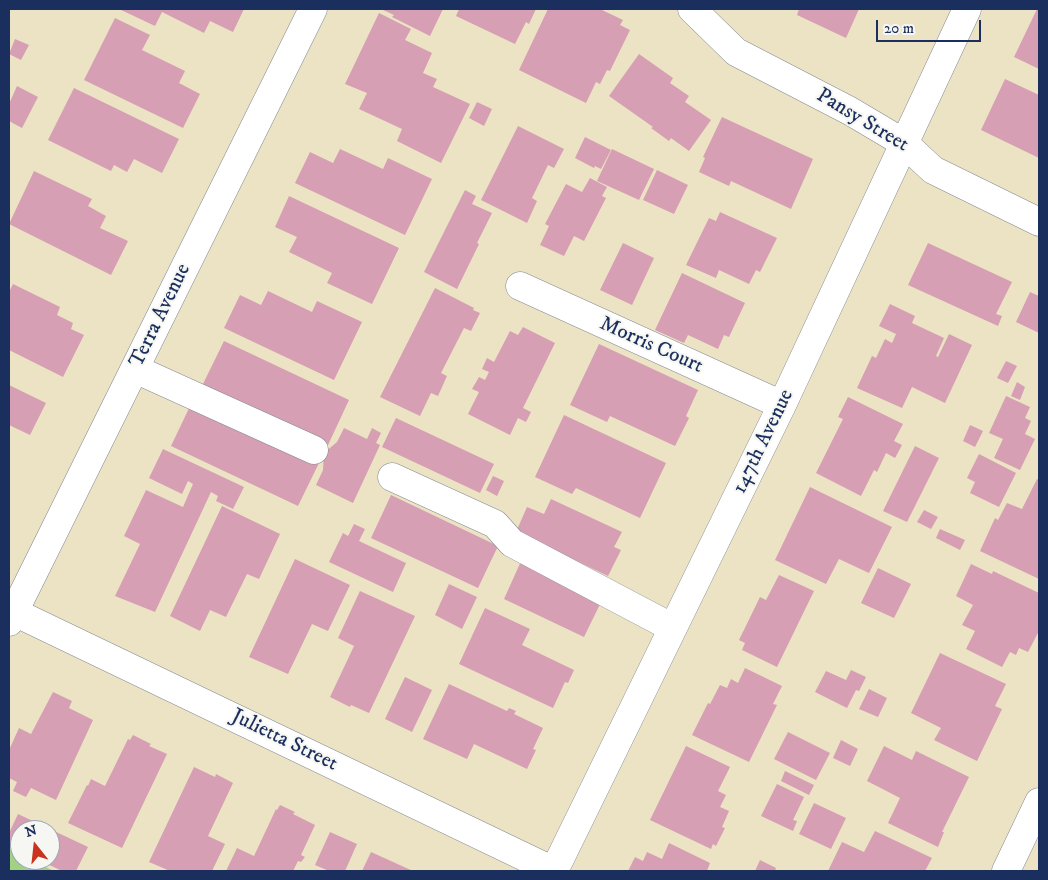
<!DOCTYPE html>
<style>
body{margin:0}
#map{position:relative;width:1048px;height:880px;overflow:hidden;background:#ebe3c4;font-family:"IM FELL DW Pica",serif}
canvas{display:block}
.frame{position:absolute;inset:0;border:10px solid #1b2f5e;pointer-events:none}
.north{position:absolute;left:10px;top:820px;width:50px;height:50px;box-sizing:border-box;background:#f6f6f2;border:1px solid #9ea6b7;border-radius:50%;rotate:344deg;font-size:14px;font-weight:700;line-height:20px;text-align:center;color:#1b2f5e}
.north::after{content:'';display:block;margin:auto;width:18px;height:22px;background:#c8321e;clip-path:polygon(50% 0,100% 100%,50% 72%,0 100%)}
.scale{position:absolute;left:876px;top:20px;width:105px;height:22px;box-sizing:border-box;border:2px solid #1b2f5e;border-top:0;padding-left:6px;font-size:15px;line-height:18px;white-space:nowrap;color:#1b2f5e;-webkit-text-stroke:4px #f6f6f2;paint-order:stroke}
</style>
<div id="map">
<canvas width="1048" height="880"></canvas>
<div class="frame"></div>
<div class="north">N</div>
<div class="scale">20 m</div>
</div>
<script>
const c = document.querySelector('canvas').getContext('2d');
c.lineJoin = 'round';
function fill(path, color) { c.fillStyle = color; c.fill(path, 'evenodd'); }
function strokePath(path, color, width, dash) { c.strokeStyle = color; c.lineWidth = width; c.lineCap = dash ? 'butt' : 'round'; c.setLineDash(dash || []); c.stroke(path); }
function drawText(font, color, halo, rows, align = 'center') {
  c.font = font + ' "IM FELL DW Pica",serif'; c.lineWidth = 4; c.setLineDash([]); c.textBaseline = 'middle'; c.strokeStyle = halo; c.fillStyle = color; for (const [text, x, y, turn = 0] of rows) {
    c.save(); c.translate(x, y); c.rotate((+turn || 0) * Math.PI / 180); c.textAlign = isNaN(turn) ? turn : align; if (halo) c.strokeText(text, 0, 0); c.fillText(text, 0, 0); c.restore();
  }
}
fill(new Path2D(`
 M9,849L20,854V860H31L54,871H9Z`), '#a0d282');
fill(new Path2D(`
 M119,9H244L233,32L210,21L204,33L162,12L155,26Z
 M381,9H443L430,36L392,17L394,15Z
 M459,9H536L529,24L526,22L515,44L456,16Z
 M548,9H600L623,20L620,25L630,30L610,71L607,70L600,84L596,82L586,103L519,70Z
 M799,9H859L846,38L797,15Z
 M1037,9H1039V69L1014,57Z
 M379,13L411,29L405,40L432,53L423,73L437,79L433,87L470,104L441,163L397,141L402,129L359,109L367,93L345,84Z
 M115,18L150,35L142,50L185,71L179,83L200,94L183,128L84,80Z
 M15,39L29,45L21,60L9,54Z
 M639,54L673,78L670,83L689,96L685,102L711,120L689,151L671,138L669,141L651,128L653,127L609,96Z
 M1005,79L1039,95V158L981,130Z
 M17,86L38,97L22,128L9,121V104Z
 M74,88L179,139L162,173L134,159L127,172L114,165L111,171L48,140Z
 M477,102L492,109L484,126L469,118Z
 M722,117L813,159L791,209L731,181L729,186L699,172L705,158L703,157Z
 M518,126L564,149L554,168L548,165L532,198L537,201L527,223L481,200Z
 M585,137L611,150L601,169L595,166L594,168L575,158Z
 M340,149L383,169L388,158L432,179L405,235L295,183L310,152L333,163Z
 M612,149L654,169L639,200L597,181Z
 M657,170L688,185L674,214L643,200Z
 M34,171L92,199L88,206L106,216L100,228L128,241L111,275L9,224Z
 M590,178L607,187L602,196L606,198L584,241L574,236L564,256L540,245L549,226L545,224L566,184L582,192Z
 M465,190L476,196L472,204L492,213L477,243L479,244L457,289L424,272Z
 M289,196L399,248L372,304L327,283L332,273L289,252L297,237L275,227Z
 M720,212L777,238L760,272L756,270L749,284L719,270L716,278L686,265L709,218L716,221Z
 M623,243L654,258L632,305L600,290Z
 M928,243L1012,282L996,314L1002,316L998,326L908,285Z
 M682,273L745,303L729,337L724,335L718,349L688,335L684,343L655,330Z
 M13,284L60,307L57,315L73,323L71,329L84,335L63,377L9,350V292Z
 M435,288L474,308L473,310L480,313L471,331L464,328L441,373L447,376L438,396L431,393L420,416L380,397Z
 M268,291L312,312L317,301L362,322L334,380L224,328L240,295L261,305Z
 M1030,292L1039,296V333L1016,322Z
 M890,304L915,316L912,323L944,338L936,356L938,357L949,334L972,345L945,403L912,387L902,408L857,388L872,356L876,358L885,339L892,343L896,334L879,326Z
 M523,327L555,343L523,408L531,412L526,422L518,418L510,435L468,414L479,392L472,389L479,377L485,380L489,372L482,369L487,358L494,362L510,331L518,335Z
 M224,341L349,400L328,445L202,386Z
 M599,344L698,390L686,416L689,418L675,446L610,416L607,422L570,405Z
 M1006,361L1017,366L1008,383L997,378Z
 M1017,382L1025,387L1020,400L1011,396Z
 M9,385L46,403L30,435L9,425Z
 M1006,396L1030,407L1025,418L1031,421L1025,434L1035,439L1020,470L994,458L1003,439L989,433Z
 M848,397L903,424L894,441L902,445L895,458L886,453L877,472L874,470L861,496L816,473L843,419L838,417Z
 M192,402L319,463L298,506L171,446Z
 M564,415L666,463L640,518L576,488L572,494L535,477Z
 M396,418L494,464L480,493L382,447Z
 M970,425L983,431L975,447L963,441Z
 M344,428L367,439L372,428L381,433L376,443L380,445L353,503L316,485L323,470L324,453L337,442Z
 M915,446L939,458L907,522L883,511Z
 M163,449L244,487L233,509L216,501L218,496L211,492L155,612L115,596L140,544L124,536L146,490L183,507L193,484L188,481L182,494L149,478Z
 M979,454L1016,473L999,507L970,493L975,482L967,478Z
 M493,476L504,481L497,496L486,490Z
 M1037,479L1039,480V579L980,551L995,518L998,520L1007,503L1022,509Z
 M810,487L892,527L869,573L839,559L826,584L775,560Z
 M391,495L498,546L478,588L371,538Z
 M551,499L622,532L614,547L621,550L608,576L516,532L527,507L544,514Z
 M222,506L280,534L259,579L247,574L226,617L210,610L200,631L170,616Z
 M924,510L938,517L931,529L917,522Z
 M354,524L365,529L359,541L406,563L393,592L329,562L343,533L348,536Z
 M940,529L965,540L960,550L936,538Z
 M295,559L350,585L328,631L312,624L288,674L249,657Z
 M522,559L603,598L584,637L504,599Z
 M971,564L992,574L993,571L1039,593V631L1028,652L1019,648L1016,655L1010,652L1002,667L966,649L975,631L962,625L973,605L956,596Z
 M878,568L911,584L894,618L861,603Z
 M779,575L814,591L777,667L742,650L745,643L739,640L760,597L766,600Z
 M449,584L477,597L462,629L435,615Z
 M360,591L415,616L369,713L351,705L350,707L330,697L354,646L338,638Z
 M485,608L530,629L522,645L574,670L568,683L565,682L553,708L459,664Z
 M940,653L1006,684L995,706L1002,709L977,761L934,740L941,728L911,713Z
 M745,668L782,686L773,704L777,705L749,762L692,735L708,703L710,704L720,685L727,688L731,679L738,683Z
 M851,670L866,677L859,691L856,690L847,708L815,692L826,671L846,680Z
 M405,677L432,690L412,732L385,719Z
 M449,684L507,711L509,708L516,711L514,714L543,728L533,749L536,750L527,769L474,744L467,759L423,739Z
 M869,689L887,698L878,717L859,709Z
 M53,692L72,701L69,708L93,720L56,800L31,788L26,797L13,791L17,782L9,778V750L19,728L31,734Z
 M788,732L830,753L816,780L774,759Z
 M133,735L151,744L149,746L167,754L122,848L68,823L87,785L88,786L91,779L105,786L128,739L130,740Z
 M841,740L858,749L850,766L833,758Z
 M686,746L730,767L718,791L726,795L720,807L729,811L722,827L725,828L716,846L713,844L711,849L650,820Z
 M884,746L912,760L916,751L969,777L942,832H944L938,847L888,823L900,798L867,781Z
 M194,767L215,777L216,774L233,783L208,836L225,844L212,871H170L149,862Z
 M785,771L814,785L809,795L781,781Z
 M777,784L804,797L793,820L797,821L793,831L761,816Z
 M814,803L846,818L831,849L799,834Z
 M280,805L295,812L293,814L315,825L301,855L305,857L301,862L298,861L293,871H226L237,848L254,856L276,809L277,810Z
 M18,814L88,847L76,871H62L39,860H50V830H20V851L9,846V833Z
 M875,831L932,858L925,871H828L842,842L864,852Z
 M330,832L357,844L345,871H329L315,865Z
 M669,843L710,863L707,871H628L635,857L643,861L647,852L662,859Z
 M371,852L413,871H362Z
 M760,860L776,868L775,871H755Z`), '#d79fb3');
const minor = new Path2D(`
 M692,9L736,52L850,111L904,143L933,170L1039,222
 M520,286L782,405
 M135,369L314,450
 M392,477L495,524L512,543L673,628
 M14,612L554,871
 M9,622L313,9
 M554,871L782,405L967,9
 M1006,871L1039,802`);
strokePath(minor, '#838991', 29);
strokePath(minor, '#fff', 28);
drawText('21px', '#1b2f5e', '#f6f6f2', [
 ["Pansy Street",862,121,31],
 ["Terra Avenue",161,316,-64],
 ["Morris Court",651,346,24],
 ["147th Avenue",764,442,-64],
 ["Julietta Street",284,741,26]
]);
</script>
